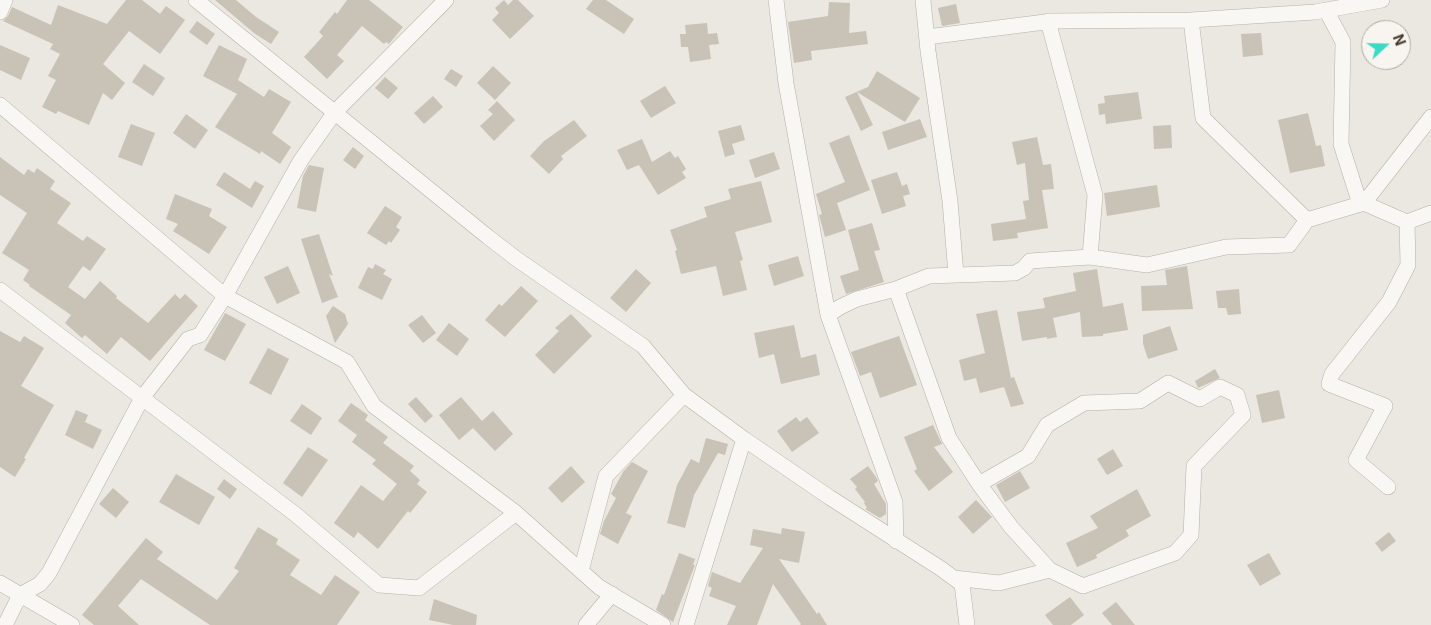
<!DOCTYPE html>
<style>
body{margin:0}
#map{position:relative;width:1431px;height:625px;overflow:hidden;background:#ebe7e1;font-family:Inter,sans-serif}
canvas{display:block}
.north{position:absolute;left:1361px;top:20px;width:50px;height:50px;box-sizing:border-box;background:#f8f5f1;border:1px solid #b0aaa1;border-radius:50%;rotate:69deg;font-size:14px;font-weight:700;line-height:20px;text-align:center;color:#443a28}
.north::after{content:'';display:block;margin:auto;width:18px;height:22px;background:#3cd9c4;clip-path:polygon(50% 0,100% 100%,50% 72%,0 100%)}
</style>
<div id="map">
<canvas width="1431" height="625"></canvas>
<div class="north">N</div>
</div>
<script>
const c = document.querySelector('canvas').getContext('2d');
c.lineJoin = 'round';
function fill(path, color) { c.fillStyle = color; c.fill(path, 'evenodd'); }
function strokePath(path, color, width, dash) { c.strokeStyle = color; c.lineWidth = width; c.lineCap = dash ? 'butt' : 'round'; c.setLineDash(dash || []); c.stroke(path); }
fill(new Path2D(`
 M126,0H142L160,14L166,6L185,20L160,54L129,31L103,64L125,83L112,100L103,93L89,125L58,111L56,114L42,107L56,80L48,76L60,54L50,49L53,44L3,21L8,16L12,7L51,25L58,5L107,24Z
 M215,0H236L256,17L279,32L271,44L254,33Z
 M347,0H369L403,27L389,44L386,42L384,44L362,26L337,55L344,61L327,79L304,57L323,36L319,32L335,12L337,14Z
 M504,0L508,5L513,0H518L534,16L510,39L492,20L499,13L495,8Z
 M593,0H606L634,19L624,34L586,9Z
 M829,2L850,3L849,33L866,31L868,44L811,51L812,60L794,63L788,22L828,16Z
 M956,4L960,23L942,26L938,8Z
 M197,21L215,34L207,45L189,32Z
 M707,23L708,34L717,33L719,44L709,45L711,59L690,62L688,47H681L680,34H686L685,25Z
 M1261,33L1263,55L1243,57L1241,34Z
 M0,45L30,58L21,80L0,70Z
 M219,45L247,59L238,80L264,97L269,89L291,102L272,133L291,147L280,164L261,151L260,154L215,127L237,94L203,76Z
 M144,64L165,78L153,96L132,82Z
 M493,66L511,83L495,100L477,83Z
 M451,69L463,76L456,87L444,79Z
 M877,71L920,98L905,122L857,92L873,125L861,131L845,97L868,87Z
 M385,77L398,88L388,99L375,88Z
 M665,86L676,103L651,118L640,101Z
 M1138,92L1142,119L1106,124L1105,114L1099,115L1098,104L1105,103L1104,96Z
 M433,96L443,107L424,124L414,113Z
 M497,101L515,120L494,141L480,126L493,114L488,110Z
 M1308,113L1316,146L1321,145L1325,166L1290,173L1278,120Z
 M186,114L208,130L195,149L173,133Z
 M920,119L927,137L888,150L882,132Z
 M574,120L587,136L561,156L563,159L549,174L530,156L544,141Z
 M131,124L155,133L142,166L118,157Z
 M741,125L745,140L732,144L735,154L725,157L718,131Z
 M1171,125L1172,148L1154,149L1153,126Z
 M849,135L870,190L837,203L846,230L825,237L819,215L822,214L816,194L845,182L829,143Z
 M1037,137L1043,165L1051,164L1054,189L1042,190L1048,228L1017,233L1018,238L993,241L991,224L1026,219L1023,201L1029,200L1025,163L1017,165L1012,142Z
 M642,139L652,162L670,151L675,158L678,156L686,169L682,172L686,178L658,195L639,165L627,170L617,150Z
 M353,147L364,156L355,169L343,160Z
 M774,152L780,169L755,178L749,160Z
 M0,157L24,175L28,169L34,173L37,168L55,181L50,189L71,203L57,223L83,241L87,236L106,249L90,271L83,266L68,287L85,299L100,281L117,296L116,298L148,323L175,294L180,299L185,294L198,306L150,361L121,337L107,354L85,335L82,338L65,323L71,315L29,286L30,285L23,280L29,270L2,253L27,213L0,195Z
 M309,165L324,168L316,212L297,208L303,176Z
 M224,172L250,189L255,181L264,186L252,208L216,185Z
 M897,172L902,186L907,184L910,194L903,196L906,206L882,214L871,180Z
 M761,181L772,222L735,232L743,260L740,261L747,290L723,296L716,266L681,274L675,251L677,250L670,230L707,217L704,207L731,199L728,189Z
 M1157,185L1160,207L1107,216L1104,193Z
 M175,194L212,209L209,216L227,227L209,254L173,231L178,224L166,219Z
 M385,206L402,217L396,227L400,230L391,243L389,241L386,245L367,233Z
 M872,223L880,250L874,251L884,282L846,294L840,276L859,270L848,230Z
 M319,234L333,276L329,274L338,297L322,303L301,239Z
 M798,256L804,276L774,286L768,265Z
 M375,264L386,270L383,274L392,279L382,300L358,288L368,267L373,269Z
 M288,266L300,293L277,304L264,277Z
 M1187,266L1193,309L1142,311L1141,286L1167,285L1165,270Z
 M636,269L651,283L626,312L610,298Z
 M1097,269L1103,307L1123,303L1128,330L1103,334V336L1082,337L1080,312L1053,318L1057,337L1047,339V337L1022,341L1017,312L1045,308L1043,298L1076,291L1073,273Z
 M521,286L538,301L505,337L485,320L499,304L502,306Z
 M1239,289L1241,314L1228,315L1226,308H1218L1216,291Z
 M333,306L345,314L348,324L335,343L326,316Z
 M997,310L1011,378L1014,377L1024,404L1011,407L1004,387L980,393L976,378L964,381L959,360L985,353L976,314Z
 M225,313L246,324L225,361L204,350Z
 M571,314L592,336L554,374L535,355L559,331L555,328Z
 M422,315L436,333L423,343L408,325Z
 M449,323L469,339L457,356L436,340Z
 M794,325L801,358L816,354L820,375L781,384L774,354L759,358L754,333Z
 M1170,326L1178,350L1148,359L1143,344V335Z
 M0,331L20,342L24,336L44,348L21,386L54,405L24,458L26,459L15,477L0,467Z
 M899,336L917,385L880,398L871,372L860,376L851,352Z
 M268,348L289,359L271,395L249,383Z
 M1215,369L1220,378L1198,388L1195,381Z
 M1279,390L1285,418L1262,423L1256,395Z
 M416,397L433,416L425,423L408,404Z
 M461,397L482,421L493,411L513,434L495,451L473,428L459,440L439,415Z
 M351,403L368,415L365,420L388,437L383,443L414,466L410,471L420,480L417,484L427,492L410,513L408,511L378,549L358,532L354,538L334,523L361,485L383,501L397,484L372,464L376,460L352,442L357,435L338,421Z
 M302,404L322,418L311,435L290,421Z
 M76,410L88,415L85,422L102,430L93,449L65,435Z
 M796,417L800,422L807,417L819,433L792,452L777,431Z
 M933,425L942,444L934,447L953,472L929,491L914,471L917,469L904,437Z
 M706,438L728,444L725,455L718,453L694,495L685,528L667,523L677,485L691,459L699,463Z
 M308,447L328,460L302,497L283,483Z
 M1113,449L1123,466L1107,475L1097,459Z
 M632,462L648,471L626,513L632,516L618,544L600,534L604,521L616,498L611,494L623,472Z
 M571,466L585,482L562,503L548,488Z
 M868,466L876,477L878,481L874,484L886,504V514L880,518L865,509L867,508L864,503L865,502L855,489L857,487L850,479Z
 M1020,471L1030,488L1005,502L996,485Z
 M176,474L215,497L199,525L159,502Z
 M224,479L237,489L230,499L217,489Z
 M113,488L129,502L116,518L99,504Z
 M1137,489L1151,516L1126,530L1129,536L1096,555L1097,558L1077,567L1066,543L1098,528L1090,516Z
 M976,500L992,517L973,534L958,517Z
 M258,527L278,539L276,544L300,560L290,575L321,595L335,575L360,592L337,625H210L141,579L118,606L139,625H94L82,615L146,538L163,552L157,559L217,600L239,571L234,568Z
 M782,528L805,532L799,563L779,559L817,614L819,612L827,625H800L801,624L773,584L757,625H727L736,606L709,596L712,588L708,586L712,572L740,583L763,548L750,545L753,529L781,534Z
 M1389,532L1396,541L1382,552L1375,543Z
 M679,553L695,559L693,565H695L673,622L656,610L662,594L664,595Z
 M1269,553L1281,574L1260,586L1247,565Z
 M1070,597L1084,615L1071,625H1053L1045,615Z
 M434,599L477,615L476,625H453L429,620Z
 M1116,602L1135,625H1112L1102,613Z`), '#c9c2b7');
const minor = new Path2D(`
 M196,0L488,237L518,260L643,346L684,395L744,439L829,497L940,568L962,584L967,625
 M776,0L786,83L828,315L895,502L896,541
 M923,0L928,51L950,201L956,275
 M1326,10L1343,42L1341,144L1359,201L1407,222L1408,265L1389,302L1332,374L1329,384L1385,406L1356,460L1388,487
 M0,12L5,0
 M1191,20L1203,118L1307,220L1364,203L1431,117
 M1048,21L1095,195L1090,257
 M927,37L1053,21L1191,20L1315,12L1382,0
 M0,105L225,296L347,362L374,406L516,513L599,587L663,625
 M1407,222L1431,213
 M896,289L949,438L979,484L1011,527L1050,570
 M0,290L295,514L379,585L419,588L516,513
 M828,315L840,307L857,299L896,289L929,276L1015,273L1024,268L1030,261L1090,257L1147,265L1226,247L1289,245L1307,220
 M581,571L606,476L684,395
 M954,578L999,583L1050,570L1083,586L1175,553L1191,535L1194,466L1243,415L1237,395L1220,387L1200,399L1168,383L1140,401L1084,403L1047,425L1028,456L979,484
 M0,583L72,625
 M5,625L20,595L40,584L49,573L142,398L188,339L200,335L225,296L301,160L335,112L446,0
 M586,625L612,594
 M686,625L744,439`);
strokePath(minor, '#b6b0a6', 16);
strokePath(minor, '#f8f7f4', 15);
</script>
